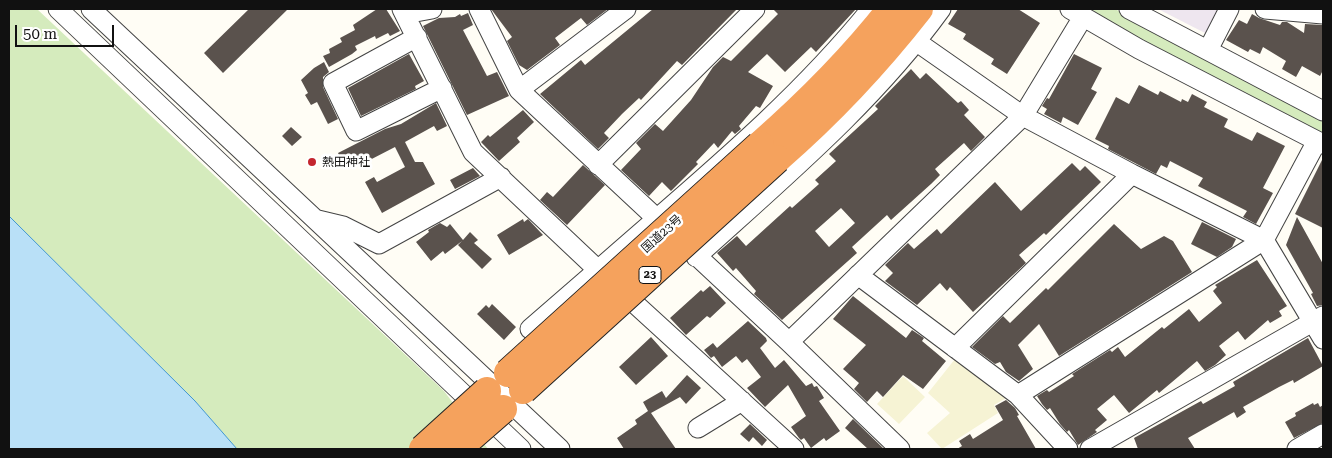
<!DOCTYPE html>
<meta charset="utf-8">
<style>
body{margin:0}
#map{position:relative;width:1332px;height:458px;overflow:hidden;background:#fffdf5;font-family:"Roboto Serif",serif}
canvas{display:block}
.frame{position:absolute;inset:0;border:10px solid #111;pointer-events:none}
.scale{position:absolute;left:15px;top:25px;width:99px;height:22px;box-sizing:border-box;border:2px solid #111;border-top:0;padding-left:6px;font-size:15px;line-height:18px;white-space:nowrap;color:#111;-webkit-text-stroke:4px #fff;paint-order:stroke}
</style>
<div id="map">
<canvas width="1332" height="458"></canvas>
<div class="frame"></div>
<div class="scale">50 m</div>
</div>
<script>
const c = document.querySelector('canvas').getContext('2d');
c.lineJoin = 'round';
function fill(path, color) { c.fillStyle = color; c.fill(path, 'evenodd'); }
function strokePath(path, color, width, dash) { c.strokeStyle = color; c.lineWidth = width; c.lineCap = dash ? 'butt' : 'round'; c.setLineDash(dash || []); c.stroke(path); }
function drawText(font, color, halo, rows, align = 'center') {
  c.font = font + ' "Roboto Serif","Noto Sans JP",serif'; c.lineWidth = 5; c.setLineDash([]); c.textBaseline = 'middle'; c.strokeStyle = halo; c.fillStyle = color; for (const [text, x, y, turn = 0] of rows) {
    c.save(); c.translate(x, y); c.rotate((+turn || 0) * Math.PI / 180); c.textAlign = isNaN(turn) ? turn : align; if (halo) c.strokeText(text, 0, 0); c.fillText(text, 0, 0); c.restore();
  }
}
fill(new Path2D(`
 M1158,9H1221L1207,34Z`), '#eee6ef');
fill(new Path2D(`
 M955,359L1008,397L994,405L998,413L942,449L927,433L950,413L928,393Z
 M903,376L925,397L899,424L877,404Z`), '#f6f3d4');
fill(new Path2D(`
 M9,9H37L444,391L488,449H237L195,401L9,216Z
 M1091,9H1115L1323,122V135L1137,41Z`), '#d5ebbd');
const water = new Path2D(`
 M9,216L195,401L237,449H9Z`);
fill(water, '#b9e0f7');
strokePath(water, '#3f96cf', 1);
fill(new Path2D(`
 M249,9H288L223,73L204,53Z
 M377,9H386L400,31L390,36L388,33L376,39L375,36L355,46L357,50L352,54L329,67L323,56L330,53L329,49L342,42L340,38L355,30L353,25Z
 M491,9H608L587,25L581,18L555,38L560,45L527,70L519,65L507,41L512,37Z
 M653,9H737L682,65L677,61L641,100L639,98L622,114L604,133L609,138L598,149L540,94L581,60L585,65Z
 M773,9H856L816,52L811,47L785,72L767,54L748,72L773,86L760,108L756,106L739,126L741,129L735,134L732,131L718,148L714,143L696,162L698,164L671,191L662,182L649,196L621,170L641,149L636,143L655,124L663,131L691,100L713,67L723,57L731,61L778,14Z
 M958,9H1018L1040,23L1007,74L991,64L994,59L963,39L966,34L948,24Z
 M468,13L473,25L463,30L474,51L487,76L497,72L509,96L467,115L423,26L439,18L455,17L460,14L461,16Z
 M1252,14L1259,18L1280,25L1282,22H1287L1304,33L1305,24L1323,25V70L1320,76L1302,66L1296,77L1282,69L1286,61L1263,47L1260,54L1250,49L1248,52L1226,40L1239,20L1247,24Z
 M409,54L424,81L415,86L416,89L361,116L348,88Z
 M1074,54L1102,68L1091,89L1097,92L1078,125L1063,117L1061,123L1044,114L1047,109L1042,106L1047,98L1049,99Z
 M324,62L329,72L323,77V87L338,119L328,124L317,102L311,105L305,95L308,93L301,80L314,68Z
 M911,69L920,79L926,73L958,103L961,101L969,110L964,115L985,137L971,151L964,143L935,169L940,175L931,184L891,220L887,215L852,247L857,253L782,320L754,294L756,291L736,268L733,271L717,253L737,236L746,246L790,206L792,208L819,184L815,180L836,161L829,154L878,109L875,106ZM841,208L855,223L829,247L815,231Z
 M1139,85L1158,95L1160,91L1181,102L1182,99L1188,102L1192,94L1207,102L1204,107L1228,119L1224,127L1252,141L1257,132L1285,146L1263,188L1273,193L1256,224L1243,217L1247,211L1198,186L1203,178L1170,161L1167,168L1161,165L1156,174L1108,149L1109,146L1095,139L1116,97L1129,104Z
 M436,103L447,126L437,131L434,126L405,142L415,162H423L435,184L382,213L365,182L374,177L377,182L405,167L395,147L362,164L361,161L346,169L338,153L385,129L401,124Z
 M523,110L534,122L517,138L520,142L499,161L481,142L488,135L490,137Z
 M291,127L302,137L292,146L282,136Z
 M1323,158V228L1295,214Z
 M1072,163L1080,171L1085,166L1101,182L1046,235L1044,233L1019,255L1026,263L973,312L950,287L947,291L940,283L917,305L885,281L893,273L885,265L908,243L914,249L937,229L941,234L995,182L1021,211Z
 M583,165L605,185L567,225L540,200L547,192L553,197Z
 M473,168L480,176L455,189L450,180Z
 M1297,217L1323,264V305L1317,306L1311,294L1313,293L1286,245Z
 M523,219L524,222L528,219L543,235L509,255L497,235Z
 M1202,222L1236,239L1232,247L1217,257L1191,244Z
 M440,223L447,227L450,224L463,240L470,232L478,240L474,243L492,259L482,269L458,245L462,241L445,254L443,251L431,261L416,242L429,232L428,230Z
 M1114,224L1141,249L1164,236L1173,241L1192,272L1059,356L1039,324L1018,345L1033,369L1019,381L1006,372L1000,362L995,364L972,347L1003,316L1010,323L1046,288L1048,290Z
 M1257,260L1287,306L1279,311L1282,316L1270,323L1268,320L1245,340L1238,331L1219,346L1226,355L1215,365L1205,371L1197,361L1159,393L1157,390L1129,413L1114,395L1097,409L1107,420L1095,430L1097,432L1078,445L1069,430L1067,432L1060,424L1050,408L1047,410L1042,404L1037,396L1047,390L1049,392L1074,376L1072,374L1110,350L1112,352L1118,347L1125,357L1162,327L1164,329L1189,309L1199,322L1222,303L1213,291L1217,287L1215,285Z
 M710,286L726,303L710,318L707,316L686,335L670,318L701,290L703,292Z
 M853,296L906,338L912,330L924,338L922,341L946,361L923,389L903,375L883,397L877,391L867,402L854,389L859,383L843,369L866,345L833,319Z
 M492,304L516,327L504,340L477,314L486,305L489,308Z
 M748,321L766,338L767,341L760,348L775,368L784,360L806,386L812,383L814,387L817,386L824,398L819,401L840,431L826,441L824,438L811,448L804,438L801,440L799,438L791,427L806,416L788,385L765,407L747,388L761,377L747,359L742,363L736,356L722,367L714,356L711,358L704,350L713,343L717,348Z
 M651,337L668,356L636,385L619,367Z
 M1308,338L1323,366L1294,383L1293,380L1279,387L1243,407L1246,412L1237,418L1234,412L1188,438L1195,449H1138L1134,438L1201,401L1203,404L1235,386L1233,382Z
 M687,375L701,388L686,404L680,397L651,413L676,449H624L617,438L637,424L635,420L648,411L643,402L662,391L666,398Z
 M1006,400L1015,408L1019,415L1017,416L1036,449H957L962,446L959,441L970,434L973,439L1003,420L995,406Z
 M1313,403L1314,405L1318,403L1320,407L1323,405V423L1294,438L1285,422L1296,416L1295,413Z
 M853,419L884,449H868L845,428Z
 M750,424L767,440L762,446L753,437L749,442L740,434Z`), '#5a524d');
const minor = new Path2D(`
 M58,9L521,449
 M91,9L560,449
 M402,9L473,152L598,270C692,187 792,107 871,9
 M479,9L519,90L789,342L900,449
 M1070,9L1139,49L1323,144
 M1129,9L1323,111
 M1265,9L1323,14
 M405,14L432,9
 M417,37L333,83L356,131L442,88
 M917,42L1023,116L1132,174L1264,240L1323,339
 M1208,50L1229,9
 M519,90L626,9
 M598,165L755,9
 M318,220L343,226L379,244L501,177
 M696,257C782,179 873,103 941,9
 M858,275L1018,395L1068,449
 M530,329L598,270L794,449
 M789,342L1023,116L1083,17
 M955,348L1132,174
 M1018,395L1264,240L1317,141
 M698,428L742,401
 M1090,449L1323,316
 M1297,449L1323,434`);
const highway = new Path2D(`
 M760,145C809,102 851,60 891,9
 M777,159C830,113 876,64 919,9`);
strokePath(minor, '#444', 21);
strokePath(highway, '#222', 30);
strokePath(minor, '#fff', 19);
strokePath(highway, '#f5a25d', 28);
const highwayBridge = new Path2D(`
 M508,373L760,145
 M523,390L777,159
 M423,449L487,391
 M457,449L503,409`);
strokePath(highwayBridge, '#222', 30, []);
strokePath(highwayBridge, '#f5a25d', 28);
for (const [x, y, r, color] of [
 [312,162,5,"#c4262e"]
]) { const dot = new Path2D(); dot.arc(x, y, r, 0, 2 * Math.PI); c.fillStyle = color; c.fill(dot); strokePath(dot, '#fff', 2); }
for (const [x, y, w] of [
 [650,275,22]
]) { const box = new Path2D(); box.roundRect(x - w / 2, y - 8.5, w, 17, 4); c.fillStyle = '#fff'; c.fill(box); strokePath(box, '#111', 1); }
drawText('bold 11px', '#111', null, [
 ["23",650,275]
]);
drawText('12px', '#111', '#fff', [
 ["熱田神社",322,162]
], 'left');
drawText('12px', '#111', '#fff', [
 ["国道23号",662,234,-42]
]);
</script>
